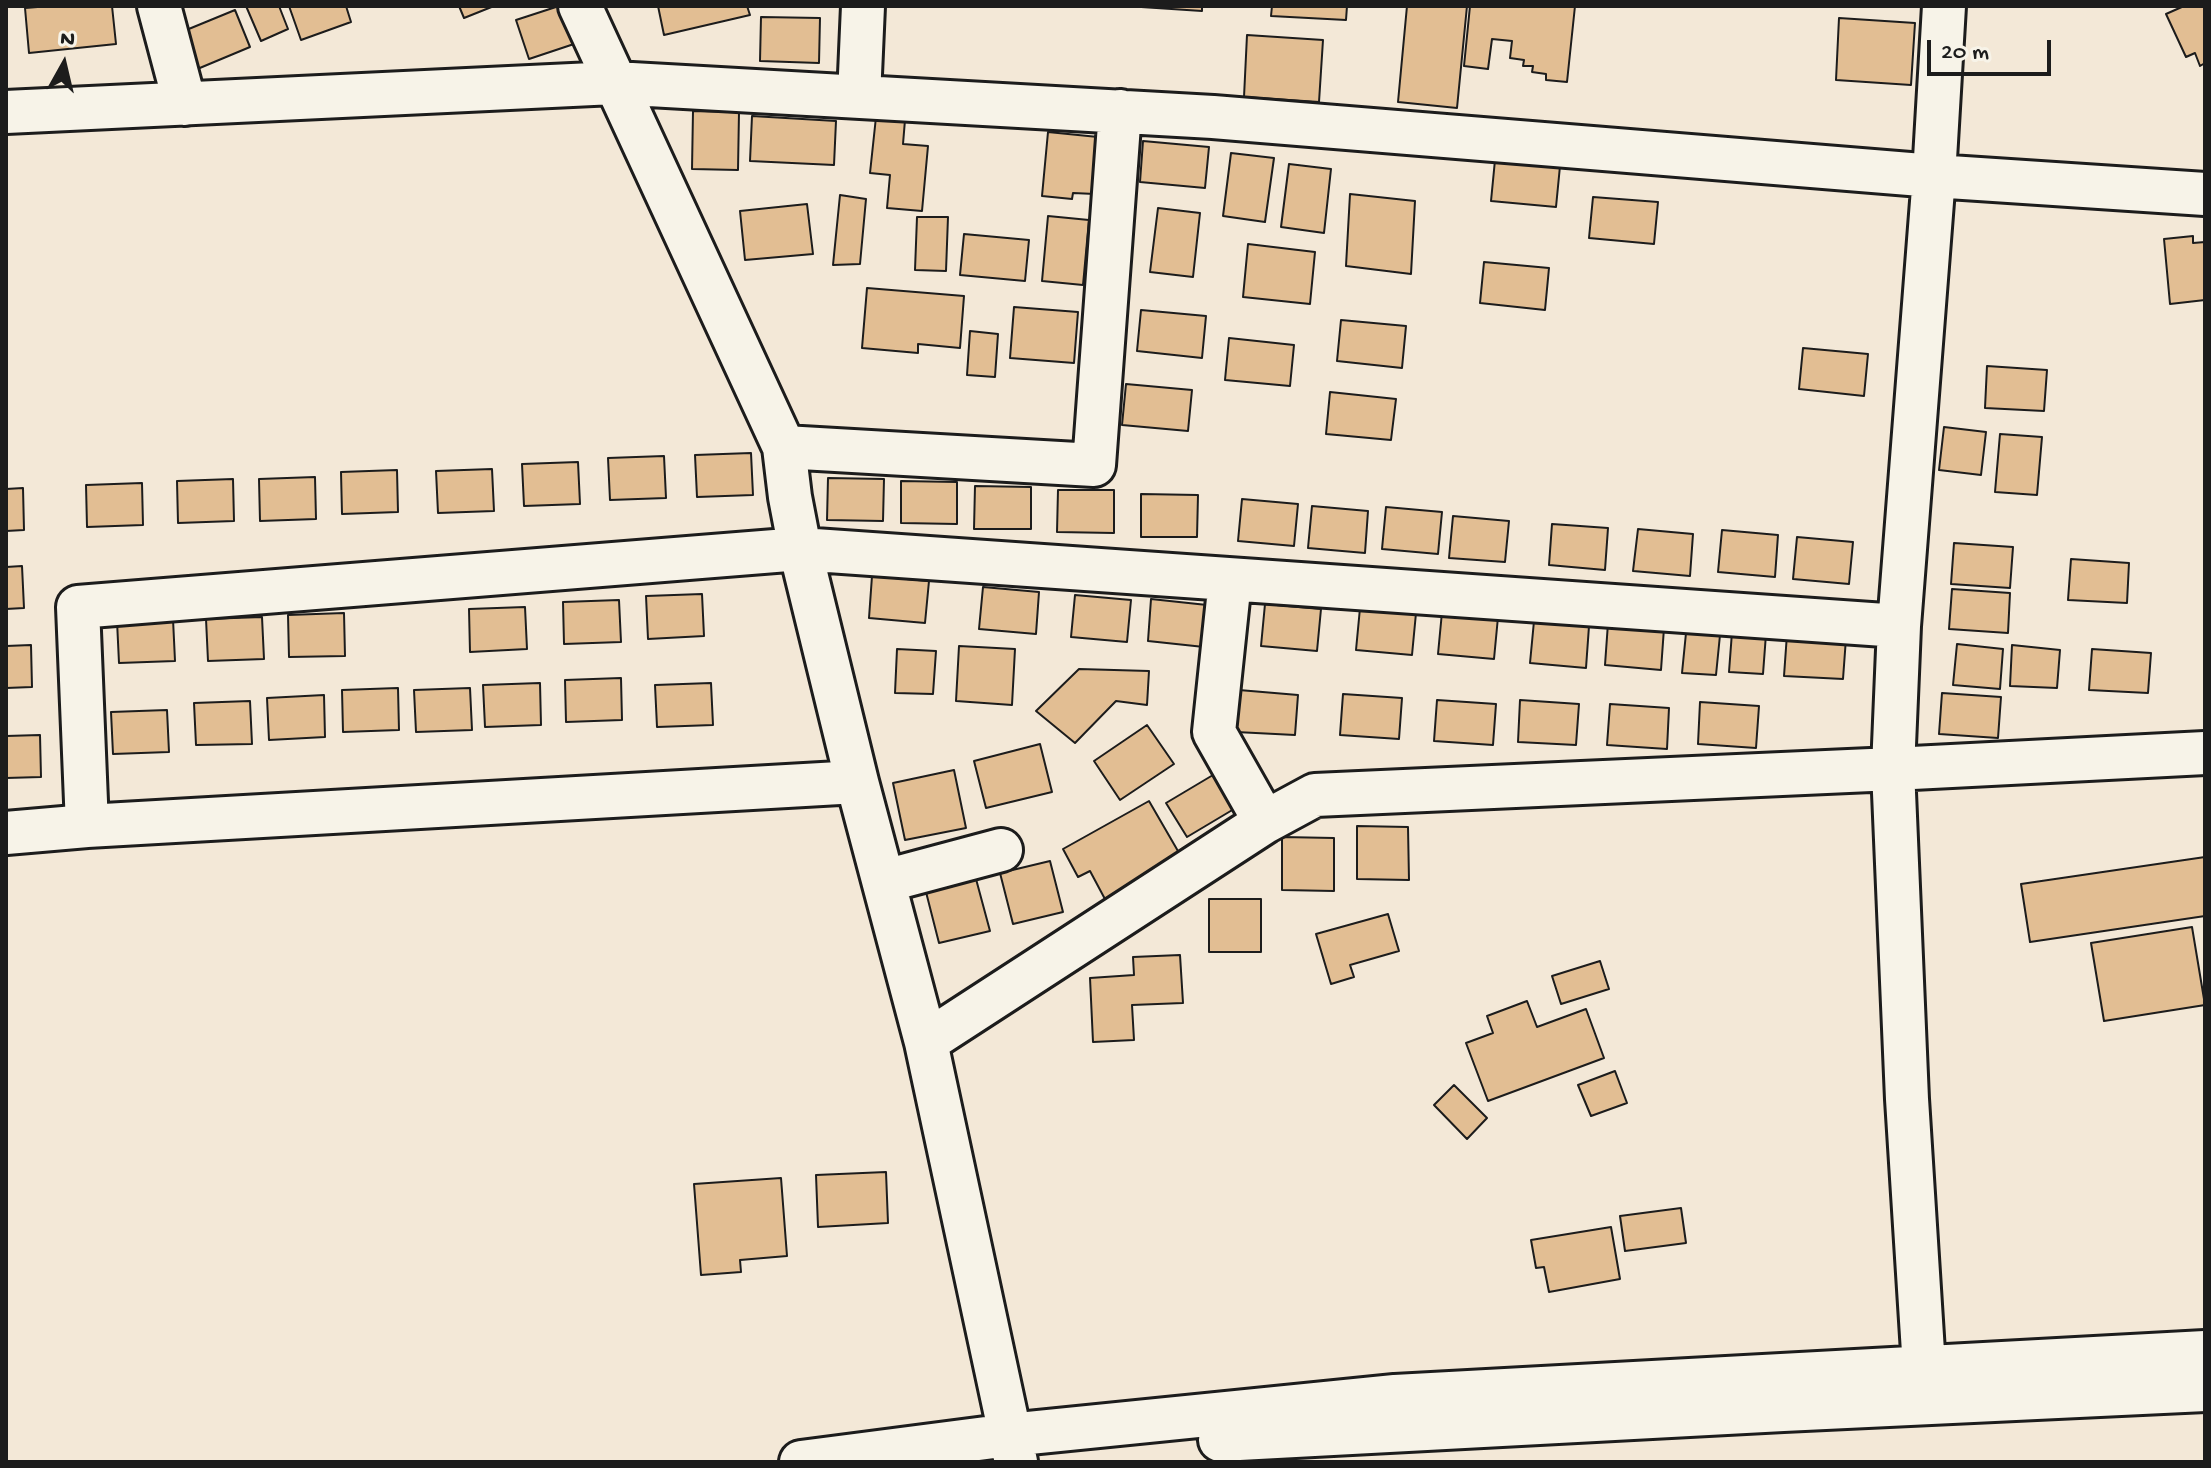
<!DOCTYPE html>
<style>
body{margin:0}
#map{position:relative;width:2211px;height:1468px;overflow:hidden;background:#f3e8d7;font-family:"Gochi Hand",sans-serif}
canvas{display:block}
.frame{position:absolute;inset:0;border:8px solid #1c1c1c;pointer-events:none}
.north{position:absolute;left:24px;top:24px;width:80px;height:80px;-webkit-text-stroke:6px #f7f3e8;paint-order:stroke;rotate:8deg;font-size:22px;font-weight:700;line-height:32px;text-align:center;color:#1c1c1c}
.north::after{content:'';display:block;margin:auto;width:28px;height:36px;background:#1c1c1c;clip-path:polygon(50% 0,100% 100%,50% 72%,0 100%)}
.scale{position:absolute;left:1927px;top:40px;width:124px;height:36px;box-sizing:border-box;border:4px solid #1c1c1c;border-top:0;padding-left:10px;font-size:24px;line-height:28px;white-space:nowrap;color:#1c1c1c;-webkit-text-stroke:6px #f7f3e8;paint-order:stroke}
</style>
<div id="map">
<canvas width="2211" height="1468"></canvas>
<div class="frame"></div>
<div class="north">N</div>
<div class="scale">20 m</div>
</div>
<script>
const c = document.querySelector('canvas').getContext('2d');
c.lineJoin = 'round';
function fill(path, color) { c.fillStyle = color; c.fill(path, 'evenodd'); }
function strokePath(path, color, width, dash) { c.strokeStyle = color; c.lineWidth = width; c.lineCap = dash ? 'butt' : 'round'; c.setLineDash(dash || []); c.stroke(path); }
const building = new Path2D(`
 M50,6H112L116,44L29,53L25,8Z
 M246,6H279L288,29L261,41Z
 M289,6H346L351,22L301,40Z
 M459,6H494L464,18Z
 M559,6H564L577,43L529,59L516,20Z
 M658,6H747L750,15L664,35Z
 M1126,6H1202V11Z
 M1272,6H1347L1346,20L1271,16Z
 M1407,6H1467L1457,108L1398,102Z
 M1470,6H1575L1567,82L1546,80V74L1532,72L1533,66H1523L1524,60L1510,58L1512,41L1492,39L1488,69L1464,66Z
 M2184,6L2205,7V63L2200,66L2195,53L2186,57L2166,14Z
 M235,10L250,47L195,70L179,33Z
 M761,17L820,18L819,63L760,61Z
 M1839,18L1915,23L1911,85L1836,80Z
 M1247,35L1323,40L1319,102L1244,97Z
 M693,111L739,112L738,170L692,169Z
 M752,116L836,121L834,165L750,161Z
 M876,117L905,120L903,144L928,146L922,211L887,208L890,175L870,173Z
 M1048,132L1098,137L1095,194L1073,193L1072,199L1042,196Z
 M1143,141L1209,147L1205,188L1140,182Z
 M1231,153L1274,158L1265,222L1223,216Z
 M1495,160L1560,166L1556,207L1491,201Z
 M1289,164L1331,169L1324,233L1281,227Z
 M1350,194L1415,201L1411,274L1346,266Z
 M840,195L866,199L860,264L833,265Z
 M1593,197L1658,202L1654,244L1589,238Z
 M807,204L813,254L745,260L740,211Z
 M1158,208L1200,213L1193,277L1150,272Z
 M1048,216L1089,220L1083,285L1042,281Z
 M917,217H948L946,271L915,270Z
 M964,234L1029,240L1025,281L960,275Z
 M2193,236V243L2205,242V300L2170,304L2164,239Z
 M1248,244L1315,252L1310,304L1243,297Z
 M1484,262L1549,268L1545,310L1480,303Z
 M867,288L964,296L960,348L918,344V353L862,348Z
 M1014,307L1078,312L1074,363L1010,358Z
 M1141,310L1206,316L1202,358L1137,351Z
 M1341,320L1406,326L1402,368L1337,361Z
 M970,331L998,334L995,377L967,375Z
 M1229,338L1294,345L1290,386L1225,380Z
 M1803,348L1868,354L1864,396L1799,389Z
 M1987,366L2047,370L2044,411L1985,408Z
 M1126,384L1192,390L1188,431L1122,425Z
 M1330,392L1396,399L1391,440L1326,434Z
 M1944,427L1986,432L1981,475L1939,470Z
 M2000,434L2042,437L2037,495L1995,492Z
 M751,453L753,495L697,497L695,455Z
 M664,456L666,498L610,500L608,458Z
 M578,462L580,504L524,506L522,464Z
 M492,469L494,511L438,513L436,471Z
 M397,470L398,512L342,514L341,472Z
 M315,477L316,519L260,521L259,479Z
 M828,478L884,479L883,521L827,520Z
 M233,479L234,521L178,523L177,481Z
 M901,481L957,482V524L901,523Z
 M142,483L143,525L87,527L86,485Z
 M975,486L1031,487V529H974Z
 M23,488L24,530L6,531V489Z
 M1058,490H1114V533L1057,532Z
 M1141,494L1198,495L1197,537H1141Z
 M1242,499L1298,504L1294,546L1238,541Z
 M1312,506L1368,511L1365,553L1308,548Z
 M1386,507L1442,512L1438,554L1382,549Z
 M1453,516L1509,521L1505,562L1449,558Z
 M1552,524L1608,528L1605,570L1549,565Z
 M1638,529L1693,534L1690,576L1633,571Z
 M1722,530L1778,535L1775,577L1718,572Z
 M1797,537L1853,542L1849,584L1793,579Z
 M1954,543L2013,547L2010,588L1951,584Z
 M2071,559L2129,563L2127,603L2068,600Z
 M22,566L24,608L6,609V567Z
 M872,576L929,581L925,623L869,618Z
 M983,587L1039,592L1036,634L979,629Z
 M1952,589L2010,593L2008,633L1949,629Z
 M702,594L704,636L648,639L646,596Z
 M1075,595L1131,600L1127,642L1071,637Z
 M1151,599L1207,605L1204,647L1148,641Z
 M619,600L621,642L564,644L563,602Z
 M1265,604L1321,609L1317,651L1261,646Z
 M525,607L527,649L470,652L469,609Z
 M1360,608L1416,613L1412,655L1356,650Z
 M1442,612L1498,617L1494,659L1438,654Z
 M344,613L345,656L289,657L288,615Z
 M262,617L264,659L208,661L206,619Z
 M173,619L175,661L119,663L117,621Z
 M1534,621L1589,626L1586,668L1530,663Z
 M1608,623L1664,628L1661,670L1605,665Z
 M1732,632L1766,634L1763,674L1729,672Z
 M1686,633L1720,635L1716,675L1682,673Z
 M1787,634L1846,638L1843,679L1784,676Z
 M1957,644L2003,649L2000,689L1953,685Z
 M31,645L32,687L6,688V646Z
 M2012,645L2060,650L2057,688L2010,686Z
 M959,646L1015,649L1012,705L956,701Z
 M897,649L936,651L933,694L895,693Z
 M2092,649L2151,653L2148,693L2089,690Z
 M1079,669L1149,671L1147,705L1116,701L1075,743L1036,711Z
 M621,678L622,720L566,722L565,680Z
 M540,683L541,725L485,727L483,685Z
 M711,683L713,725L657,727L655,685Z
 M398,688L399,730L343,732L342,690Z
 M470,688L472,730L416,732L414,690Z
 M1239,690L1298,695L1295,735L1236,732Z
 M1942,693L2001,697L1998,738L1939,734Z
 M1343,694L1402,698L1399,739L1340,735Z
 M324,695L325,737L269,740L267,698Z
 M1437,700L1496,704L1493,745L1434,741Z
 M1520,700L1579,704L1576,745L1518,742Z
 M250,701L252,744L196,745L194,703Z
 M1700,702L1759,706L1756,748L1698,744Z
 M1610,704L1669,708L1667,749L1607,745Z
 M167,710L169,752L113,754L111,712Z
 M1147,725L1174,764L1120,800L1094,761Z
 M40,735L41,777L6,778V736Z
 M1040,744L1052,792L986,808L974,761Z
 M954,770L966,828L905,840L893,783Z
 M1213,775L1234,809L1187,837L1166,803Z
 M1149,801L1182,858L1106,901L1090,871L1078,877L1063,849Z
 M1357,826L1408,827L1409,880L1357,879Z
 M1282,837L1334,838V891L1282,890Z
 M2205,857V916L2030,942L2021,884Z
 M1050,861L1063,912L1013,924L1000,873Z
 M976,879L990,931L939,943L926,892Z
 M1209,899H1261V952H1209Z
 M1388,914L1399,951L1350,965L1354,977L1331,984L1316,934Z
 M2192,927L2205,1005L2104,1021L2091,943Z
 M1180,955L1183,1003L1132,1005L1134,1040L1093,1042L1090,978L1134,975L1133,957Z
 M1600,961L1609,989L1561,1004L1552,976Z
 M1527,1001L1537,1027L1586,1009L1604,1058L1488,1101L1466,1043L1493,1033L1487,1016Z
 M1615,1071L1627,1103L1591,1116L1578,1085Z
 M1454,1085L1487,1118L1467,1139L1434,1105Z
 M886,1172L888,1223L818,1227L816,1175Z
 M781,1178L787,1256L740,1260L741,1272L701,1275L694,1184Z
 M1681,1208L1686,1243L1625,1251L1620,1216Z
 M1611,1227L1620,1279L1549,1292L1544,1267L1536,1268L1531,1240Z`);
fill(building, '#e2be93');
strokePath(building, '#1c1c1c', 2);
const minor = new Path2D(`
 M159,6L185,104
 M580,6L784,447L790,497L800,549L857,782L926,1042L1016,1462
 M859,97L863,6
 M6,112L614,83L1213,117L1934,176L2205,194
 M784,447L1094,465L1120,111
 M1230,580L1214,732L1265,822
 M857,782L87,826L78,607L800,549L1899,626
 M6,833L87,826
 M885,881L1001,850
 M926,1042L1265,822L1315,795L1893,769L2205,753
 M1924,1368L1907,1099L1893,769L1899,626L1934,176L1944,6
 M1220,1440L1783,1410L2205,1390
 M801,1462L1009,1435L1395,1396L2205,1352`);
strokePath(minor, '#1c1c1c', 48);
strokePath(minor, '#f7f3e8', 42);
</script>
